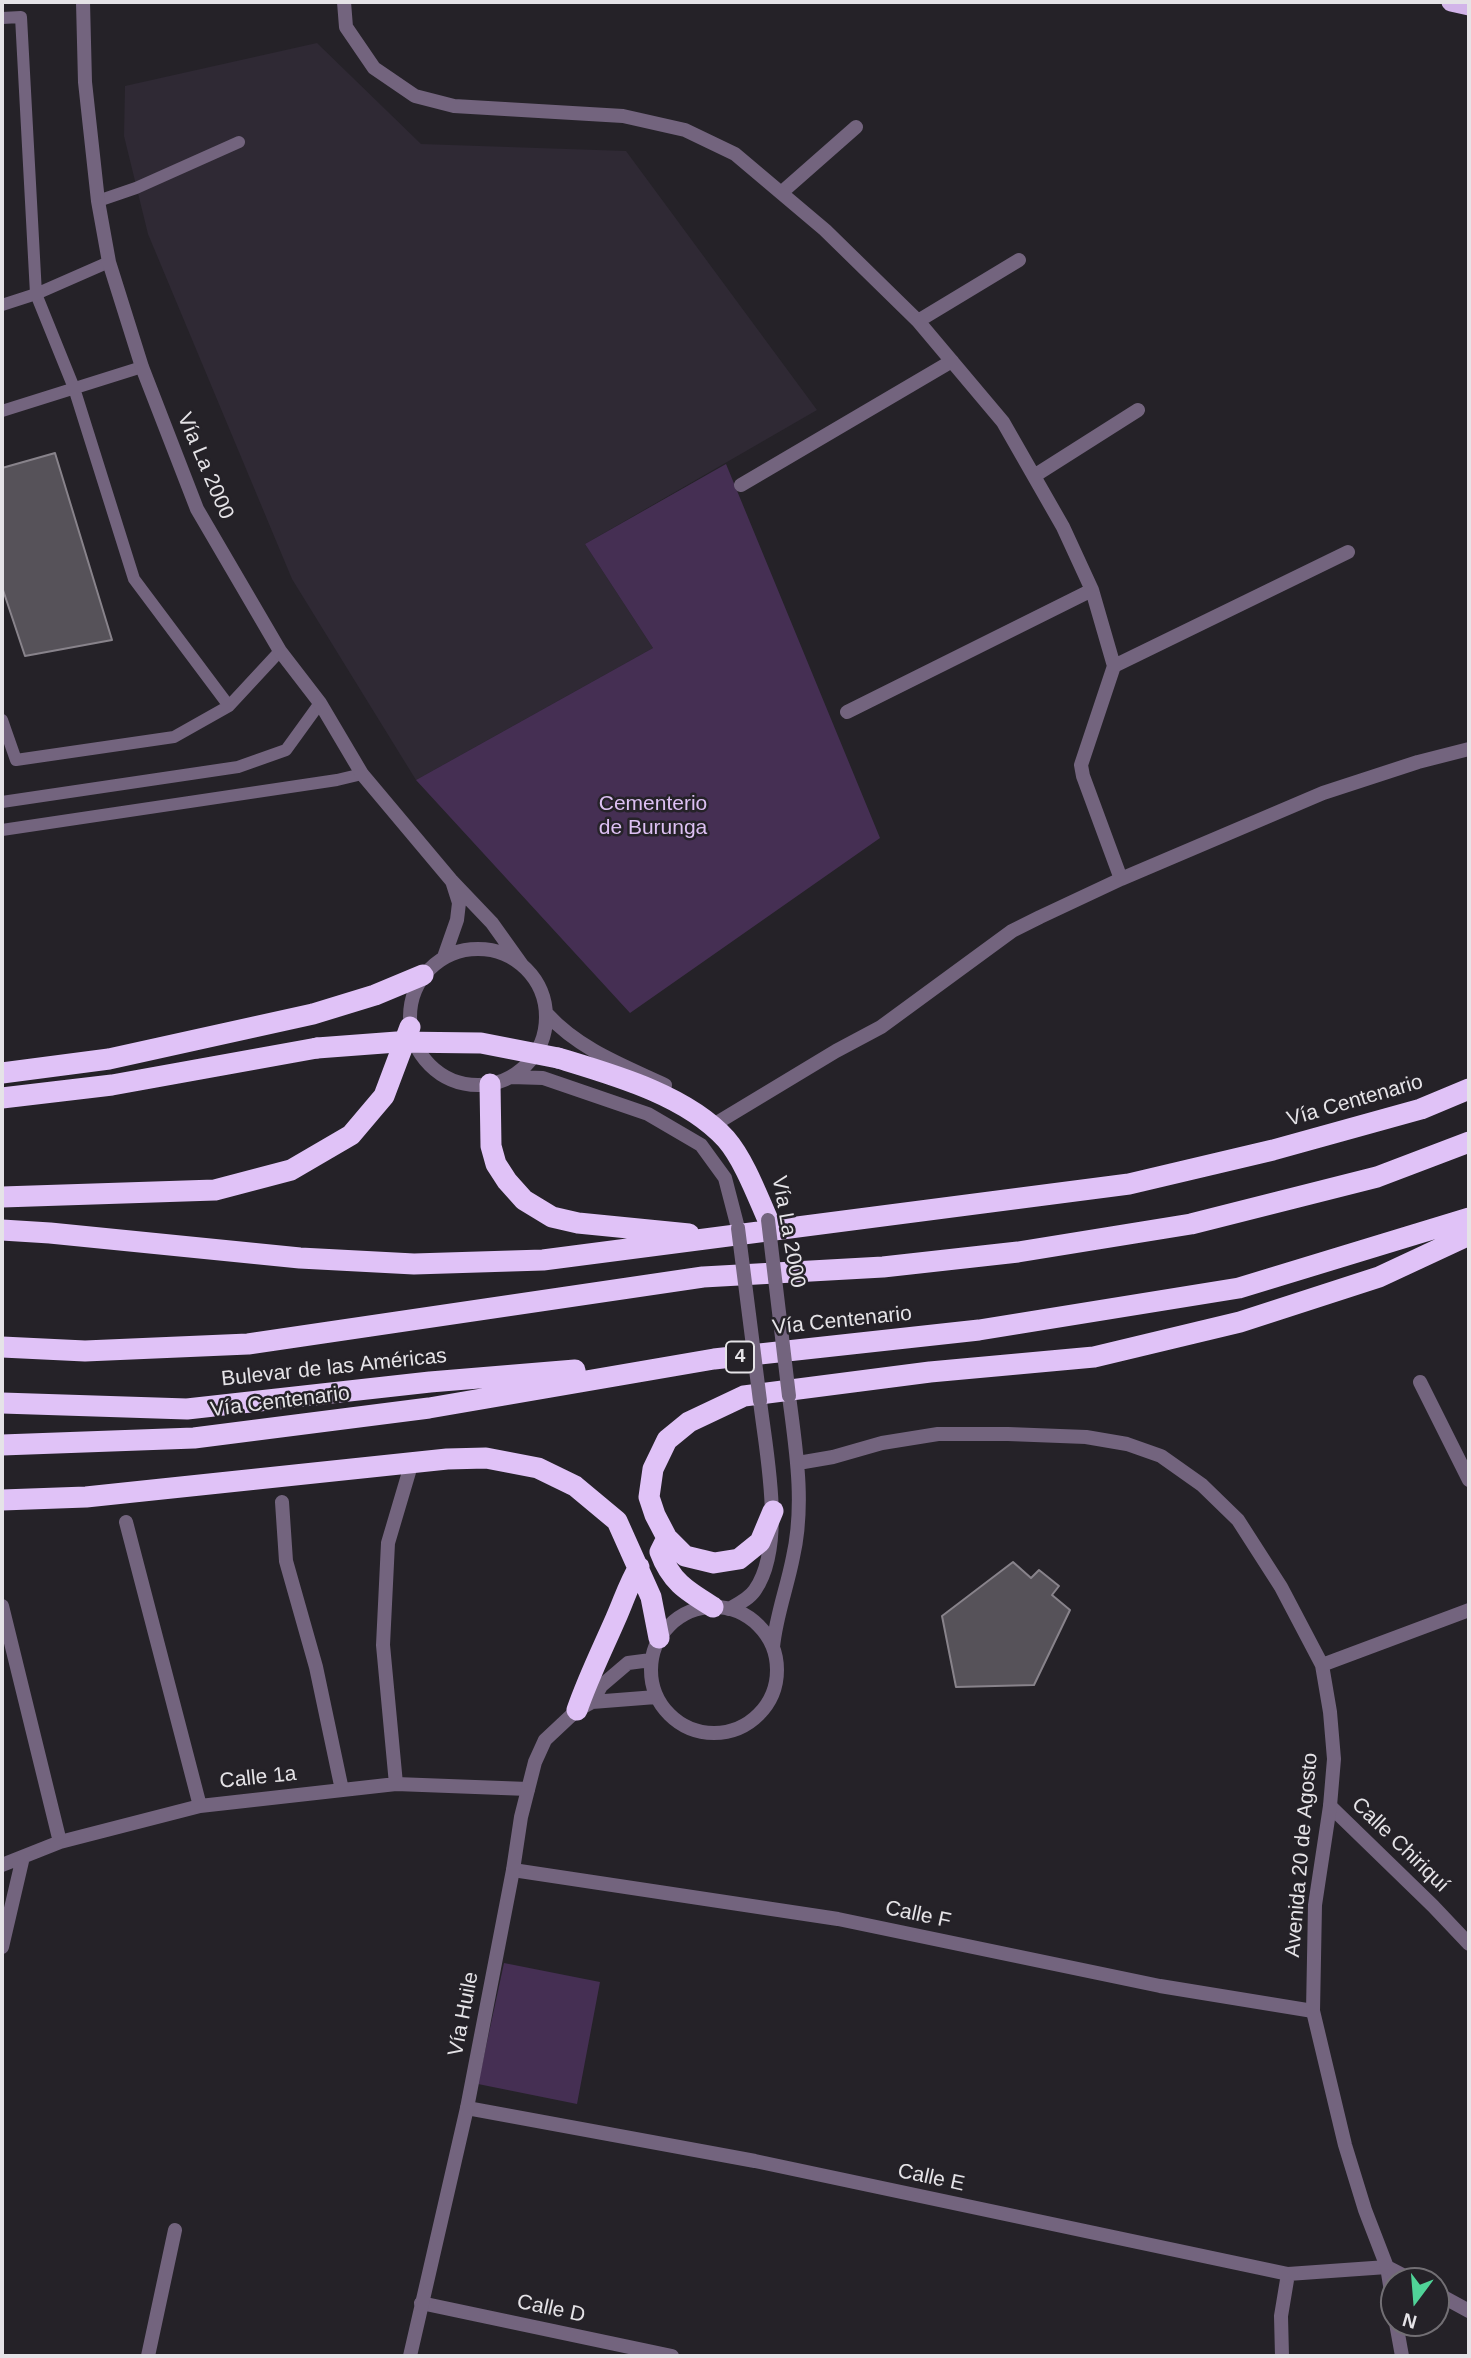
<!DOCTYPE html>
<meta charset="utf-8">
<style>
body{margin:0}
#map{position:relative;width:1471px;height:2358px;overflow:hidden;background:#252228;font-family:Helvetica,sans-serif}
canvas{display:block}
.frame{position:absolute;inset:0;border:4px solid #e5e3e7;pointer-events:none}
.north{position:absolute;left:1380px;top:2267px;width:70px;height:70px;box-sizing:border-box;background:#252228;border:2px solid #726f74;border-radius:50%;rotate:196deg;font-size:19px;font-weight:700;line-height:28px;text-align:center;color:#e5e3e7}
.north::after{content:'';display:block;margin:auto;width:24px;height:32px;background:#50d398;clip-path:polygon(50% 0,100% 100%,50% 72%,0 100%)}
</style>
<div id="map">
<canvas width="1471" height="2358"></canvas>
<div class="frame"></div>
<div class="north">N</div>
</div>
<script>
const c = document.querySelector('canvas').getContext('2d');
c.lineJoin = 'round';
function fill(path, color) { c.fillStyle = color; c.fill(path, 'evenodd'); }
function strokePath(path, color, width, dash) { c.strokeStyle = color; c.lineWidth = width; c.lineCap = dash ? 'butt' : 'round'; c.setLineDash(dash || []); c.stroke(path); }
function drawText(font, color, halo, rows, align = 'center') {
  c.font = font + ' Helvetica,sans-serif'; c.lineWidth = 5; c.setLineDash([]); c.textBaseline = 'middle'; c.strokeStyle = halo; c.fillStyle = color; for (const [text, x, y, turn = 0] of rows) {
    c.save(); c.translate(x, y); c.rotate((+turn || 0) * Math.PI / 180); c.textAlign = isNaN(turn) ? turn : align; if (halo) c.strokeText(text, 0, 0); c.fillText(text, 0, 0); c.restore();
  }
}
fill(new Path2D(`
 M317,43L421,144L626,151L817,410L585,544L653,648L416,780L292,579L148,234L124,136L125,86Z`), '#2f2934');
fill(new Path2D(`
 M726,464L880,838L630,1013L416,780L653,648L585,544Z
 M504,1963L600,1982L577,2104L478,2084Z`), '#452f53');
const building = new Path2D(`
 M55,453L112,640L25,656L2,587V468Z
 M1013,1562L1031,1578L1039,1570L1059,1586L1052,1595L1070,1610L1034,1685L956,1687L942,1616Z`);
fill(building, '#565259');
strokePath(building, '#88838b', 2);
strokePath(new Path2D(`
 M2,18L21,17L36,294L74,388L134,579L229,706
 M98,201L136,188L239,142
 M2,305L36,294L109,262
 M2,411L142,367
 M2,720L16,760L174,737L229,706L280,651
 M2,802L238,767L286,750L320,703
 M2,830L337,780L362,774`), '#73647e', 12);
strokePath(new Path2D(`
 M344,2L346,27L374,68L415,96L454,106L623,116L685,130L735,154L825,230L918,321L1003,422L1063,527L1092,590L1114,666L1081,765L1083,776L1121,879
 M781,193L856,127
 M918,321L1019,260
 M1034,476L1138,410
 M741,485L952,361
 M1114,666L1348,552
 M847,712L1092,590
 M720,1121L836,1051L881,1027L1012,931L1040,917L1121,879L1323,793L1418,762L1469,749
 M1420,1382L1469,1480
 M282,1502L286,1561L316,1667L342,1790
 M126,1522L200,1806
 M2,1606L60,1842
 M396,1784L383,1645L388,1543L409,1472
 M1330,1806L1433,1906L1469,1944
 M2,1865L60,1842L200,1806L396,1784L528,1789
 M513,1870L838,1919L1160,1986L1313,2011
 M2,1947L23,1857
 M467,2108L755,2161L1288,2274L1387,2267L1394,2310
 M421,2303L672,2356
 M1396,2323L1402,2356
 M148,2356L175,2230
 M1282,2356L1281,2316L1288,2274`), '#73647e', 14);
strokePath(new Path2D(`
 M83,2L85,82L98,201L109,262L142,367L197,509L280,651L320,703L362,774L451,880L492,923L522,965
 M410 1017a68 68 0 1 1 136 0a68 68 0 1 1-136 0Z
 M444,957L457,920L459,903L452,881
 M547,1014C579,1049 622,1065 665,1085
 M511,1077L543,1078L648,1114L701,1145L725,1178L738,1228
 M798,1463L833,1457L882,1443L938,1434H1008L1086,1437L1127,1444L1161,1456L1202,1485L1238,1520L1281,1587L1322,1665L1330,1712L1334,1759L1330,1806L1315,1905L1313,2011L1345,2145L1365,2210L1387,2267L1414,2281
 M651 1670a63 63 0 1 1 126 0a63 63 0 1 1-126 0Z
 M729,1609C738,1604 749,1599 755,1590C786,1545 766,1453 760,1401
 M773,1647C776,1616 787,1588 793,1557C805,1504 796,1450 789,1396
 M1322,1665L1469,1610
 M592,1702L601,1686L628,1663L651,1660
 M1436,2293L1469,2311
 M410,2356L467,2108L513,1870L521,1817L535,1762L545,1740L577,1710L592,1702L656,1697`), '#73647e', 14);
strokePath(new Path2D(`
 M1451,2L1469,6`), '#d2b4e9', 19);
strokePath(new Path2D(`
 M558,1058C614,1075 686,1095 726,1139C744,1160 757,1195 768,1220
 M2,1073L109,1059L313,1014L375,995L423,975
 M490,1084L491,1146L496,1164L507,1181L524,1200L552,1217L578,1223L689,1234
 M2,1098L112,1085L317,1048
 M2,1197L215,1190L291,1170L351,1135L384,1096L410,1027
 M2,1230L50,1233L300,1258L414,1264L543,1260L1129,1184L1273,1150L1421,1109L1469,1089
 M2,1347L85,1351L248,1344L703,1277L883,1267L1018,1252L1191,1224L1377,1177L1469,1142
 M2,1403L187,1409L430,1382L575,1370
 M2,1445L194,1438L429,1408L714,1359L979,1330L1239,1288L1469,1218
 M2,1500L86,1497L447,1459L486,1458L538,1468L575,1486L617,1521L651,1597L659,1638
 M773,1511L760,1542L739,1559L714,1563L685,1556L667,1538L655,1515L649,1497L653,1469L667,1440L689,1422L744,1396L930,1372L1094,1357L1240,1322L1379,1277L1469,1235
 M667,1538L660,1552C671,1582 687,1591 713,1607
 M577,1710C588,1678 603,1648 616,1618C624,1600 629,1583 639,1567`), '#e0c2f7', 21);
strokePath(new Path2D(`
 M768,1220L789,1396
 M738,1228L760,1401`), '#73647e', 14);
strokePath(new Path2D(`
 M317,1048L397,1042L481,1043L558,1058`), '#e0c2f7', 21);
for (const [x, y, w] of [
 [740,1357,28]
]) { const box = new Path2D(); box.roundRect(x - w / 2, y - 15.5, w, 31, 5); c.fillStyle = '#252228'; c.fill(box); strokePath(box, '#e5e3e7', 2); }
drawText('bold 19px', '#e5e3e7', null, [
 ["4",740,1357]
]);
drawText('21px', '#e5e3e7', '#252228', [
 ["Vía La 2000",205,466,67],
 ["Vía Centenario",1355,1101,-16],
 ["Vía La 2000",788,1232,80],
 ["Vía Centenario",842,1321,-6],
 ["Bulevar de las Américas",334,1368,-6],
 ["Vía Centenario",280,1402,-7],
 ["Calle 1a",258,1778,-6],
 ["Calle Chiriquí",1400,1845,44],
 ["Avenida 20 de Agosto",1302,1855,-85],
 ["Calle F",918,1915,12],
 ["Vía Huile",464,2014,-79],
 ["Calle E",931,2178,12],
 ["Calle D",551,2309,12]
]);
drawText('21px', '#ddc0f3', '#252228', [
 ["Cementerio",653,804],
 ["de Burunga",653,828]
]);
</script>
